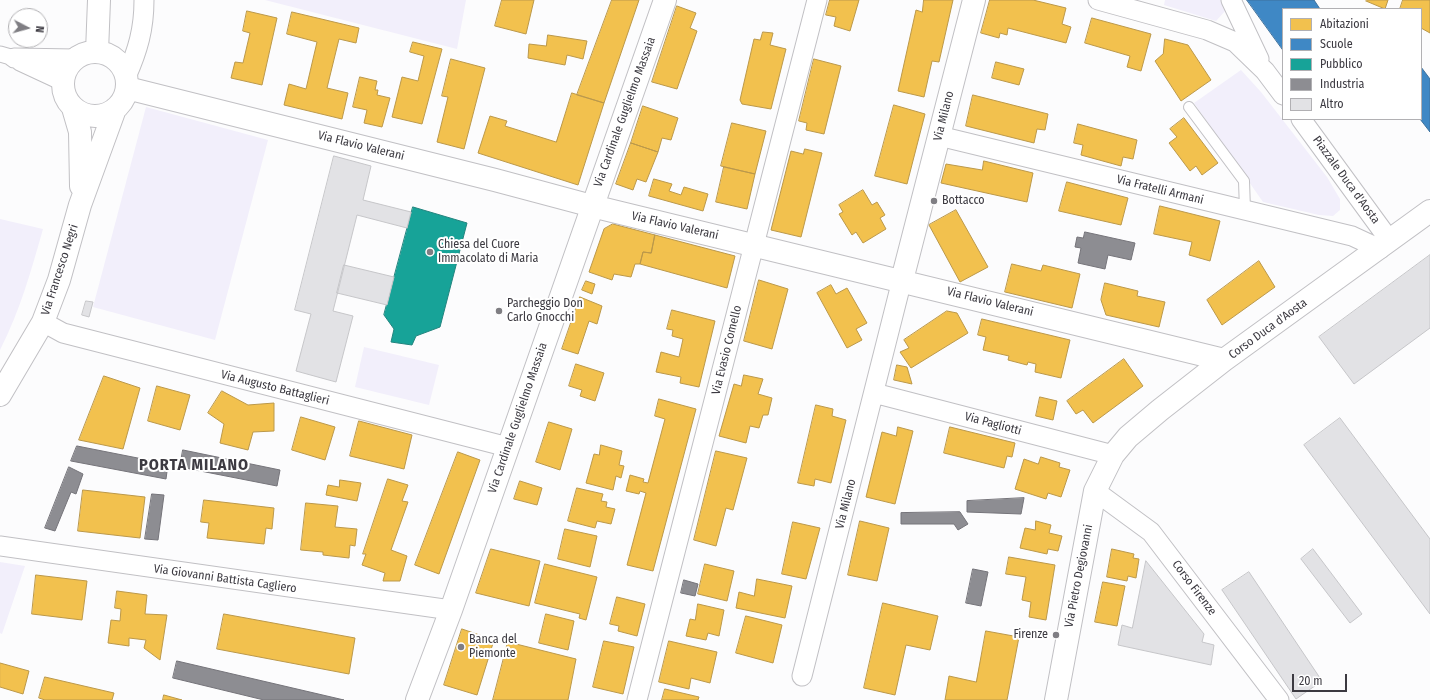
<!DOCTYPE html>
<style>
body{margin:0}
#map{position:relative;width:1430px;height:700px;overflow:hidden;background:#fcfcfd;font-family:"Fira Sans Condensed",sans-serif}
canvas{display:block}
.legend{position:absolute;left:1282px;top:8px;width:140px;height:112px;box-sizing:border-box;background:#fff;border:1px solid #b1b0b3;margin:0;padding:5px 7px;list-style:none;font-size:12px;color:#3c3a41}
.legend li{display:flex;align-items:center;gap:8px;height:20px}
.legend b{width:20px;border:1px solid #b1b0b3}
.north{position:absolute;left:8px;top:8px;width:40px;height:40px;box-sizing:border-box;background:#fff;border:1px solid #b1b0b3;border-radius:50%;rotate:96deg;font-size:11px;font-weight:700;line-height:16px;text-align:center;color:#3c3a41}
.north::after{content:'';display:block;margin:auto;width:14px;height:18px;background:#7f7e83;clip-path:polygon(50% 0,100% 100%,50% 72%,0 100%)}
.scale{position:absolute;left:1292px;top:674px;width:55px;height:18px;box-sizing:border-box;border:2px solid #3c3a41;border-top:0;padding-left:5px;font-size:12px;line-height:14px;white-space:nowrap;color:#3c3a41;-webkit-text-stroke:3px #fff;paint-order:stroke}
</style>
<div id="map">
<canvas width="1430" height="700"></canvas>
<ul class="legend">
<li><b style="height:11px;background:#f2c14e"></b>Abitazioni</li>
<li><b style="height:11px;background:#3f88c5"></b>Scuole</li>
<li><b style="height:11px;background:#17a398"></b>Pubblico</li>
<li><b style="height:11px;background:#8d8d92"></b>Industria</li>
<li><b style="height:11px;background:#e2e2e5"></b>Altro</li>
</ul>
<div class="north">N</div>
<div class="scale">20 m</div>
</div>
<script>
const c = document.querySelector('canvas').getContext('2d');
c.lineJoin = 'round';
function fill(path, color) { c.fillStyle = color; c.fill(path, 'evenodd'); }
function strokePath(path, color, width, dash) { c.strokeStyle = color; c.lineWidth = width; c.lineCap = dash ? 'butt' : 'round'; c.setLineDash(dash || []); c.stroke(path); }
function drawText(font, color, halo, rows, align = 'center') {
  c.font = font + ' "Fira Sans Condensed",sans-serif'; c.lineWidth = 4; c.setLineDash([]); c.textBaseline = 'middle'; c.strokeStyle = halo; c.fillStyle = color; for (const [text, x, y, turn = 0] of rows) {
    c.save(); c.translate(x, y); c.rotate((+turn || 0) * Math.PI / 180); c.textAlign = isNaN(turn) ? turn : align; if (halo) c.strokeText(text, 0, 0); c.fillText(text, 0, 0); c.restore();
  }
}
fill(new Path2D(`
 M265,0H466L457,49Z
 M1165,0H1221L1226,10L1216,21L1164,5Z
 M1241,70L1261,92L1327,177L1340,199V210L1333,216L1319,215L1263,202L1194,103Z
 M146,107L268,140L215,340L93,307Z
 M0,219L43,229C31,271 20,311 0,350Z
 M364,347L439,365L429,405L355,387Z
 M0,562L25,566L2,634L0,633Z`), '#f2effb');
const homes = new Path2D(`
 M502,0H534L526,34L495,26Z
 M612,0H639L604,103L577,95Z
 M830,0H859L850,31L834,26L836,17L826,15Z
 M924,0H953L939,62L932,61L924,97L898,91L916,10L922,12Z
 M990,0H1033L1066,8L1062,24L1071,27L1066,43L1008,28L1007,35L1000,33L999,38L981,33Z
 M1367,0H1388L1385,9L1366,1Z
 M1403,0H1430V33L1421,28V9H1400Z
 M677,6L696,13L690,28L697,31L677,89L652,82Z
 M247,11L277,18L262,85L231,78L235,62L243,63L250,33L243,31Z
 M292,12L359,28L356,43L339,39L327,88L348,93L342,119L284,105L289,84L306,89L317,42L287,34Z
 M1092,18L1151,34L1141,71L1127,67L1130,56L1085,43Z
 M763,32L773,33L770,45L786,49L771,109L742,104L740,100L754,39L760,40Z
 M548,35L587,41L583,59L567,55L565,65L528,58L529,44L546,46Z
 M1165,39L1188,45L1211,80L1181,101L1155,61L1163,54Z
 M413,42L442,49L422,124L392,117L402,77L418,81L424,56L410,52Z
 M451,59L485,68L464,149L437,142L448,97L442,96Z
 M814,59L841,66L824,134L806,130L807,123L799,121Z
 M996,62L1024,69L1019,85L992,78Z
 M360,77L377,81L375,90H378L377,95L390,98L382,127L364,123L367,110L353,107Z
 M572,93L604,103L578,185L478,153L490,116L507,121L505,126L556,142Z
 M973,95L1048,114L1045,130L1037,129L1034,143L966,126Z
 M894,105L925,114L907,184L875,176Z
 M643,106L678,118L671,140L662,138L658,152L631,143Z
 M1184,118L1218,163L1202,175L1196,166L1190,171L1169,143L1177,137L1170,129Z
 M732,123L766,131L755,174L721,166Z
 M1078,124L1137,140L1133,159L1123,157L1121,166L1081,155L1083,145L1074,143Z
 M631,143L658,152L646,182L637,179L633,190L616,184Z
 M805,149L822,153L801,237L771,230L791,151L803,154Z
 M984,161L1033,173L1027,202L941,183L946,164L982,170Z
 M724,167L755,174L747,209L716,202Z
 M654,179L672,184L669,191L681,195L684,187L708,194L703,211L649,196Z
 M1067,182L1128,198L1121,225L1059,211Z
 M863,190L872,205L877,202L885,215L880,218L886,229L863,243L856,232L852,235L839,214L843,212L839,205Z
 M1160,206L1220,221L1210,261L1189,255L1192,242L1154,234Z
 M956,210L988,267L960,282L929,225Z
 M613,224L655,235L651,253L643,252L640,264H635L631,277L614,274L612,280L589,272L604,229Z
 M655,235L735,256L727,288L640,264L643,252L651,253Z
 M1259,261L1275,287L1222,325L1207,300Z
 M1012,264L1041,271L1043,265L1080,274L1072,308L1005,292Z
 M759,280L788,289L772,349L744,341Z
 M586,281L595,284L592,294L582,290Z
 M1105,283L1138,291L1137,296L1165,302L1159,327L1106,315L1101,300Z
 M831,285L836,294L847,288L867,323L856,329L862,340L847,348L817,293Z
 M580,297L602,306L597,324L589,321L578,354L562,349Z
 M672,310L715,321L699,387L680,383L681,377L656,372L661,352L679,357L683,339L672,336L673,330L667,329Z
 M947,311L957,313L968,333L911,368L900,352L909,348L904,340Z
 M982,319L1070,340L1061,378L1035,372L1036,364L1028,362L1027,365L1008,360L1009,356L983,350L986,337L978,335Z
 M1124,359L1143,386L1093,423L1083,410L1076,414L1067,401Z
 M576,364L604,373L595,401L580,396L582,390L569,386Z
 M897,365L907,367L912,384L894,380Z
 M744,375L763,379L758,394L772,398L768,415H763L759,428L750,426L746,443L719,436L734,384L741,386Z
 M104,376L140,388L123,449L79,440Z
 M157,386L190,395L180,430L148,421Z
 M222,391L248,405L274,403V431L253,432L248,450L220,443L224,424L208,413Z
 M1040,397L1057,401L1053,420L1036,416Z
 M659,399L696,409L653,571L627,565L646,493L640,491L639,494L626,491L630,475L644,479L643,482L648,483L665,419L655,416Z
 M816,405L833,409L832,416L846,420L831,483L815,479L814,486L798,483Z
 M301,417L335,427L325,460L292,450Z
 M359,421L412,435L404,469L350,456Z
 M549,422L572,429L560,470L536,462Z
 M898,427L913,431L895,504L866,497L882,432L896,436Z
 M950,427L1015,443L1012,457L1007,456L1004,468L944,453Z
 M601,445L622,451L619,465L624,466L621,478L616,476L613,490L586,483L594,454L599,455Z
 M716,451L747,458L733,510L726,508L716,546L694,540Z
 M458,452L480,460L439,574L415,565Z
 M1041,457L1060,463L1059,467L1070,470L1061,497L1048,493L1046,499L1015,489L1024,459L1038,464Z
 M388,479L408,485L402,501L408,502L391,550L407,556L400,581H383L385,573L362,565L366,554H363Z
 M340,480L361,483L357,501L326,495L328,485L339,487Z
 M520,481L542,488L537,505L514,499Z
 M577,488L603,494L601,501L607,502L606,507L615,509L611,524L597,521L595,528L568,521Z
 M83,490L145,497L140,538L78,531Z
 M204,500L274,508L272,529L266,528L264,544L207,538L209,523L201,522Z
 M306,503L338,506L335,527L357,529L355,546L350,545L349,558L323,555V552L301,550Z
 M860,521L889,528L877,581L848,575Z
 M1036,521L1051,525L1049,533L1062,536L1058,551L1048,549L1047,554L1020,548L1025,528L1035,530Z
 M793,522L820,528L806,579L782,574Z
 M565,529L597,536L590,567L558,559Z
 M491,549L540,561L529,606L476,593Z
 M1112,549L1134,554L1133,558L1139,559L1136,578L1128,576L1127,581L1107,577Z
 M1009,557L1055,565L1046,620L1029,617L1031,602L1022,600L1026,577L1006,574Z
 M545,564L597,577L586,620L579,618L580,614L535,603Z
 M705,564L734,571L727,601L698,594Z
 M36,575L87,581L82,620L32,614Z
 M757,579L792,586L785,618L736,608L739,592L754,596Z
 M1103,582L1125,586L1117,626L1095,622Z
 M117,591L147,595L145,614L167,615L160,660L144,648L146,640L129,638V646L108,643L111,620L120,621L121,609L115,608Z
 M617,597L645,604L637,636L618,631L619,626L610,624Z
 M883,603L938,616L930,650L906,645L895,695L864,688Z
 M698,604L724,610L719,636L708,633L706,640L686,636L690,619L695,620Z
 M224,614L355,638L349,674L217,649Z
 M546,614L574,621L568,650L539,643Z
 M746,616L782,625L773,663L736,653Z
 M462,629L494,640L477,695L444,685Z
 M986,631L1019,637L1007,700H945L949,676L976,682Z
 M604,641L634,647L623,694L593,687Z
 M669,641L717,652L710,683L691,678L689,689L659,682Z
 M508,642L576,659L568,700H493Z
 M0,663L29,671L23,694L0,687Z
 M45,677L114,693L112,700H45L39,698Z
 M665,689L699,697L698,700H662Z
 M164,695L182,700H163Z`);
fill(homes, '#f2c14e');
strokePath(homes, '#bb984a', 1);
const schools = new Path2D(`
 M1247,0H1314L1320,9H1283V50Z
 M1421,67L1430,79V132L1420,119Z`);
fill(schools, '#3f88c5');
strokePath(schools, '#3e719d', 1);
const public = new Path2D(`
 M413,207L467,223L440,327L416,336L412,345L391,342L394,329L384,315Z`);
fill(public, '#17a398');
strokePath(public, '#22847e', 1);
const industry = new Path2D(`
 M1085,232L1135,243L1131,260L1108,255L1105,269L1078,263L1081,248L1075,247L1077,237L1083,238Z
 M77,446L168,464L166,479L71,461Z
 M183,450L280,470L277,486L180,467Z
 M69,467L83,474L76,494L71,492L55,531L45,528Z
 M152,494L164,495L158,540L145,539Z
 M1024,498L1021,514L967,512V501Z
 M960,512L968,524L958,530L954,524H901V513Z
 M973,569L988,572L981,606L966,603Z
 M684,580L698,584L695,596L681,593Z
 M177,661L344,700H264L173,678Z`);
fill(industry, '#8d8d92');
strokePath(industry, '#75747a', 1);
const building = new Path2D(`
 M334,156L371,166L363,200L411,212L407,228L357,215L333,311L353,316L336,382L296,371L311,314L295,310Z
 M1430,255V328L1354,384L1319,337Z
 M344,265L394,277L387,305L337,293Z
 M86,301L93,302L89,317L82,315Z
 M1340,418L1430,539V614L1304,445Z
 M1313,549L1362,614L1350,623L1301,559Z
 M1146,561L1204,634L1202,642L1214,645L1211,665L1118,645L1122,625L1132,628Z
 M1249,572L1322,681L1296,699L1222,590Z`);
fill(building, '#e2e2e5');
strokePath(building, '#c6c6c9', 1);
const service = new Path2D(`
 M1189,107L1244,181L1245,210`);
const pedestrian = new Path2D(`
 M0,54L14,58`);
const minor = new Path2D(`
 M1098,0L1207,30L1235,42L1265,71L1283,95
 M1231,0L1259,59
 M14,58L75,59
 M20,61L63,81
 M126,77C138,50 144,29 144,0
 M1301,119L1390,241
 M939,136L1352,236L1380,249
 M43,322L63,333L508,447
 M874,393L1113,455
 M1095,491L1151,532L1279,700
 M0,546L451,610
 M802,676L902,280
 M637,700L817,0`);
const tertiary = new Path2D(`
 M127,88L495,180L592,206L1224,360
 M902,280L974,0
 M1056,700L1095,491L1113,455L1128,437L1160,410L1224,360L1430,211`);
const secondary = new Path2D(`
 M97,52L99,0
 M63 84a32 32 0 1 1 64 0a32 32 0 1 1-64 0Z
 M73,108L80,132L81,186
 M0,395L43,322L59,280L80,205L115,109
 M417,700L451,610L665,0`);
strokePath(service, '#c1c0c4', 12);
strokePath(pedestrian, '#c1c0c4', 17);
strokePath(minor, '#c1c0c4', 21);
strokePath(tertiary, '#c1c0c4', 24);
strokePath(secondary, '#c1c0c4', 24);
strokePath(service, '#fff', 10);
strokePath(pedestrian, '#fff', 15);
strokePath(minor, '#fff', 19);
strokePath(tertiary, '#fff', 22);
strokePath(secondary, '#fff', 22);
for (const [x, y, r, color] of [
 [934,201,4,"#7f7e83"],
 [430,252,4,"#7f7e83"],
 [499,311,4,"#7f7e83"],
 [1056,635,4,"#7f7e83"],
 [461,647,4,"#7f7e83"]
]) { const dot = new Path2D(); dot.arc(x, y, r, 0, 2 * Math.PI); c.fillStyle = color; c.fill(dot); strokePath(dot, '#fff', 1.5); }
drawText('12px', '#3c3a41', '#fff', [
 ["Via Cardinale Guglielmo Massaia",625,112,-70],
 ["Via Milano",944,116,-76],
 ["Via Flavio Valerani",361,146,14],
 ["Piazzale Duca d'Aosta",1346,180,54],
 ["Via Fratelli Armani",1160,190,14],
 ["Via Flavio Valerani",675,226,13],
 ["Via Francesco Negri",60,270,-72],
 ["Via Flavio Valerani",990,302,14],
 ["Corso Duca d'Aosta",1268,329,-36],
 ["Via Evasio Comello",727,350,-76],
 ["Via Augusto Battaglieri",275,388,14],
 ["Via Cardinale Guglielmo Massaia",518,418,-71],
 ["Via Pagliotti",993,424,15],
 ["Via Milano",846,504,-76],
 ["Via Pietro Degiovanni",1079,576,-79],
 ["Via Giovanni Battista Cagliero",225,579,8],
 ["Corso Firenze",1194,588,53]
]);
drawText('12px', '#3c3a41', '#fff', [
 ["Bottacco",942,201],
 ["Chiesa del Cuore",438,245],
 ["Immacolato di Maria",438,259],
 ["Parcheggio Don",507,304],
 ["Carlo Gnocchi",507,318],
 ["Firenze",1048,635,"right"],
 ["Banca del",469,640],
 ["Piemonte",469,654]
], 'left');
c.letterSpacing = '1px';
drawText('bold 16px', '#3c3a41', '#fff', [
 ["PORTA MILANO",194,466]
]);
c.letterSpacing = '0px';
</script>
